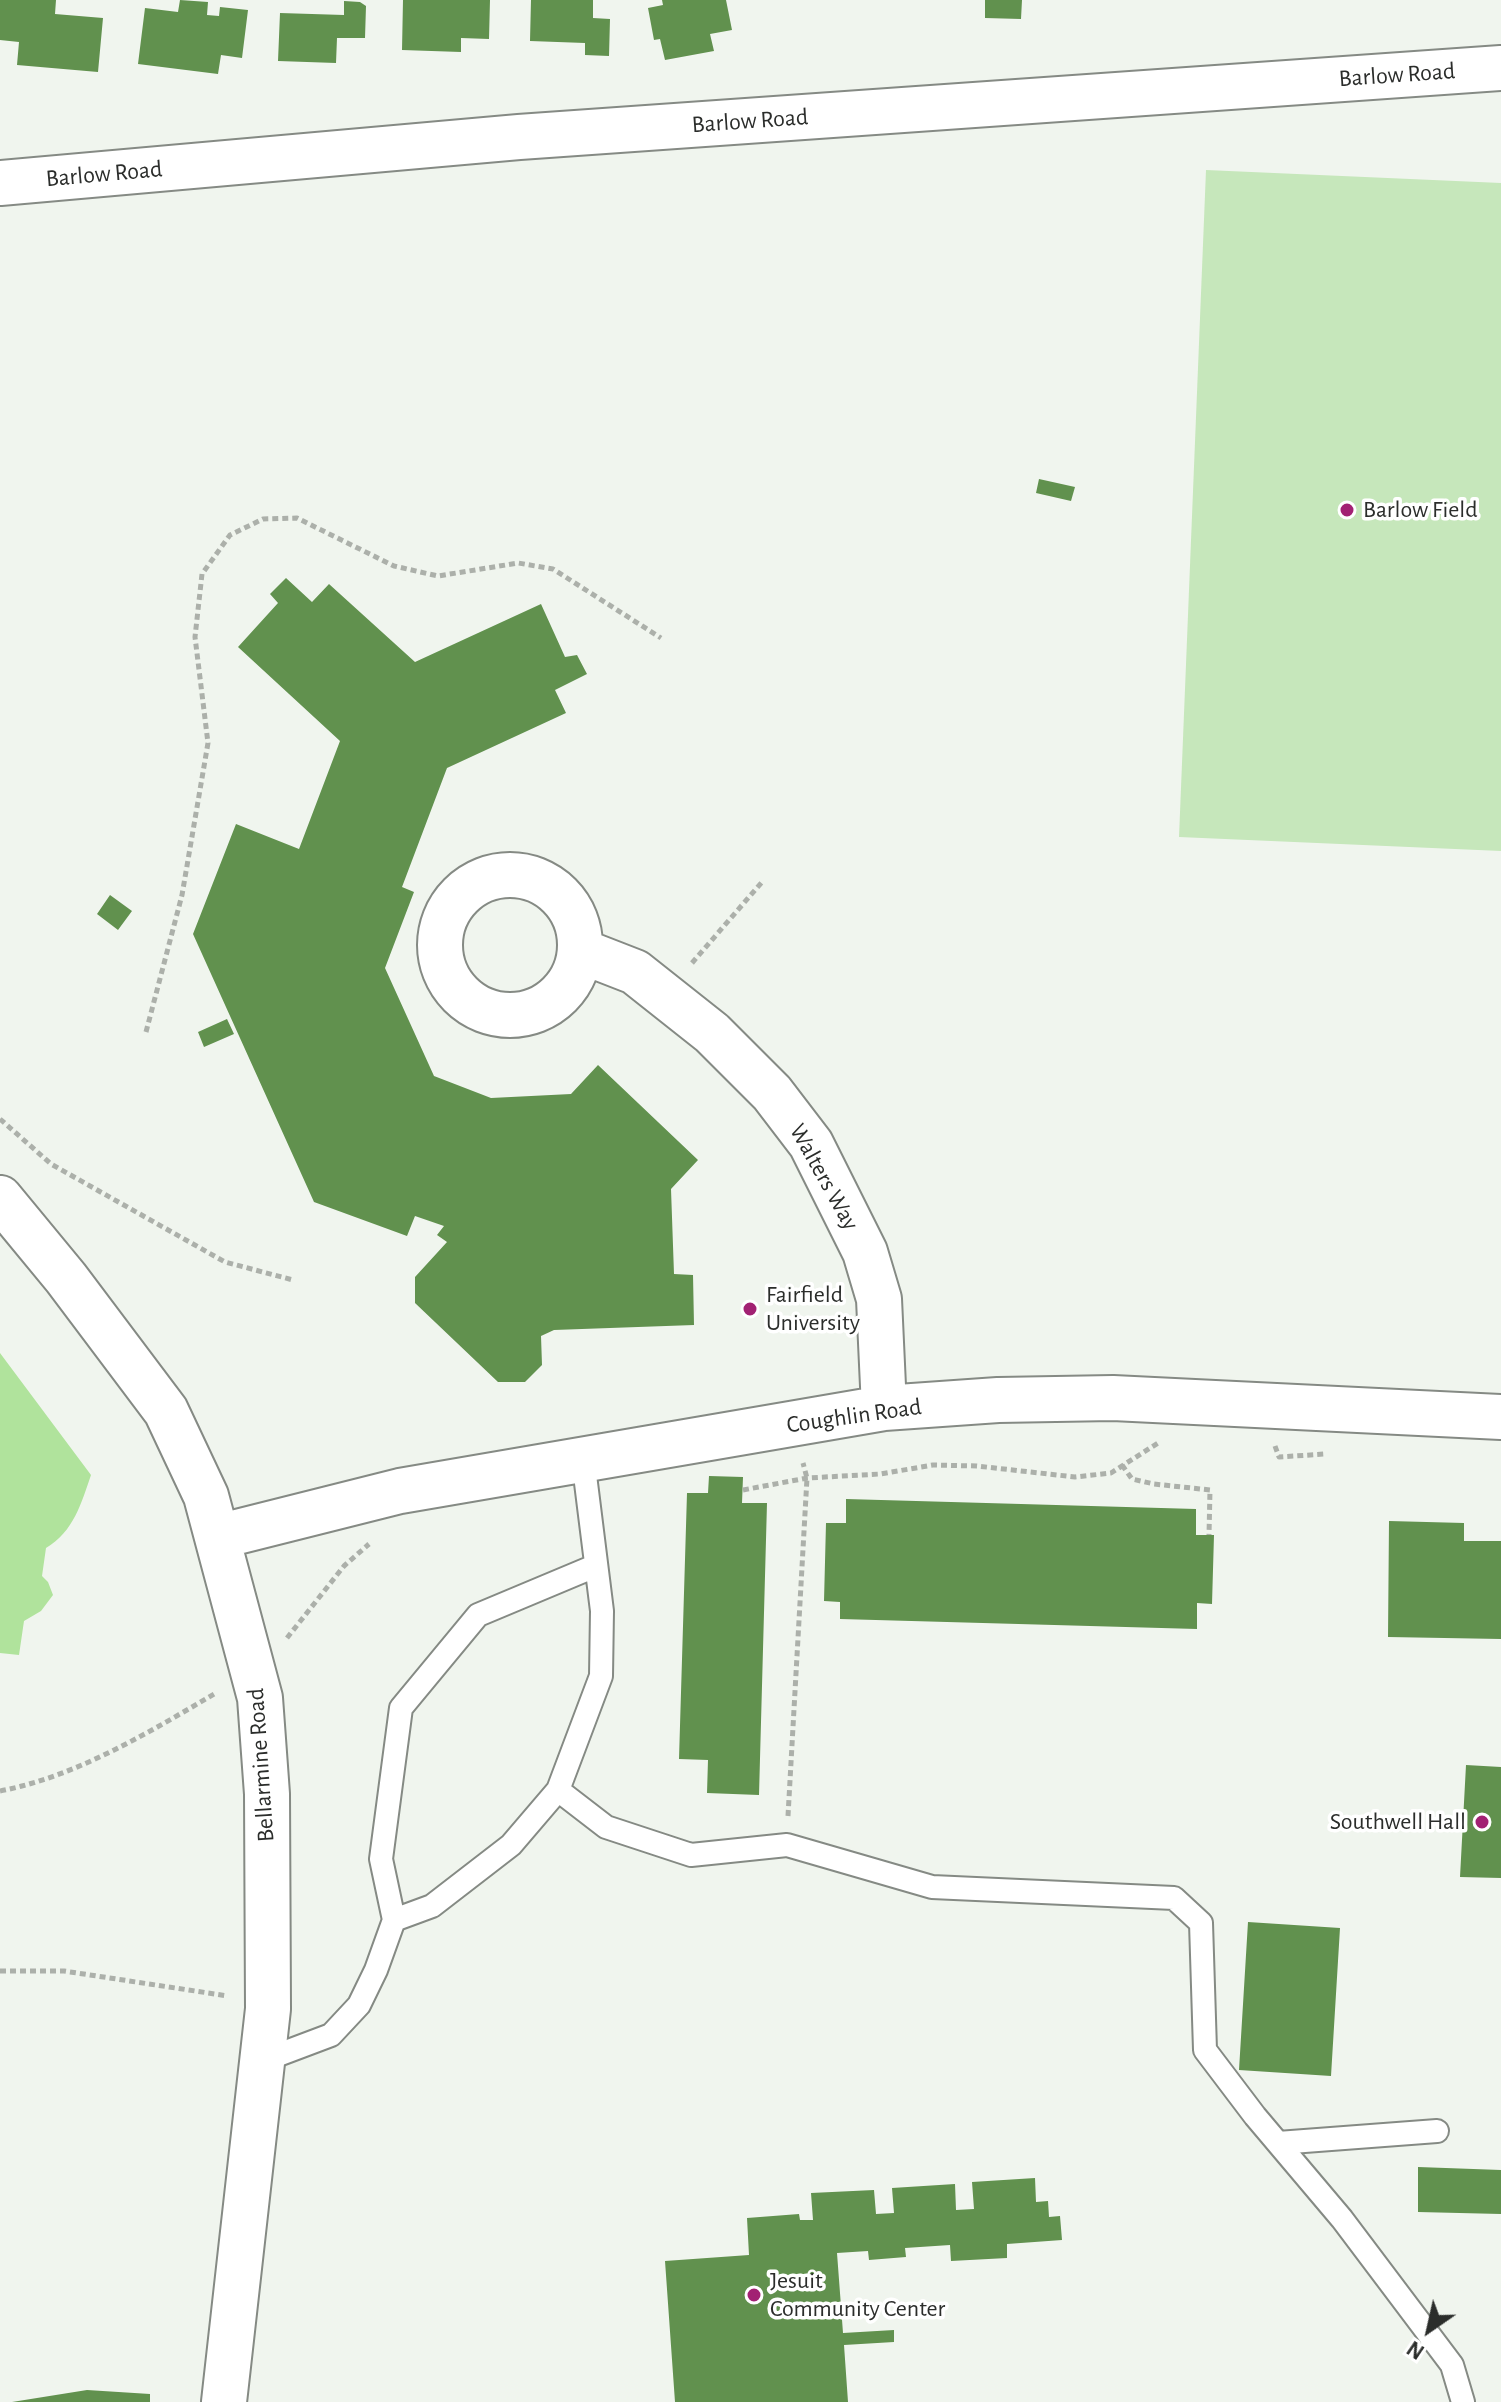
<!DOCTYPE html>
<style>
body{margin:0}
#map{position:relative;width:1501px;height:2402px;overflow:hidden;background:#f0f5ee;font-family:"Alegreya Sans",sans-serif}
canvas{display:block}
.north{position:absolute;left:1389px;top:2290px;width:80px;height:80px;-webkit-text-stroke:6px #fff;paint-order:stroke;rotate:214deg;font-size:22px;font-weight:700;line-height:32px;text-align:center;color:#2b2d2b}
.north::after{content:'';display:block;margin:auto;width:28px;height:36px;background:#2b2d2b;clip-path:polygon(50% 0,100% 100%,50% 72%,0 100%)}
</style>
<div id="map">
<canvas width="1501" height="2402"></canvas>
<div class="north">N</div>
</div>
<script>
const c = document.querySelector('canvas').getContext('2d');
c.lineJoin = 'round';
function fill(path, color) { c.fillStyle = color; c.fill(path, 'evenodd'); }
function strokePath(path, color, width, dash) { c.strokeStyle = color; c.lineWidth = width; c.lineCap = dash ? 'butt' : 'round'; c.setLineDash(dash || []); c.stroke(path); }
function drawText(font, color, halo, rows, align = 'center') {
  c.font = font + ' "Alegreya Sans",sans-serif'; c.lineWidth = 7; c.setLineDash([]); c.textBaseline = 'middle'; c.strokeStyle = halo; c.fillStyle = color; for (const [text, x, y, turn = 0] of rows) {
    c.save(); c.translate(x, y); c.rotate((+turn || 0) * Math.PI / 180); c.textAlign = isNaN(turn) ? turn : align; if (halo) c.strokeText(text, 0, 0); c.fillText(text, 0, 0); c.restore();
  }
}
fill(new Path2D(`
 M1206,170L1501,183V851L1179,837Z`), '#c6e7bb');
fill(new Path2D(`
 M0,1353L91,1475C81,1504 74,1531 46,1548L42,1576L48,1582L53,1595L41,1611L24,1621L19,1655L0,1653Z`), '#b0e39c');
fill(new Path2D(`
 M0,0H56L55,14L103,18L98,72L17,65L19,42L0,40Z
 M180,0L208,2L207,15L219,16L220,7L248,10L242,58L221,55L218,74L138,64L145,8L178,12Z
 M403,0H490L489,39L461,38V52L402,50Z
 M531,0H593V18L610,19L609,56L585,55V43L530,41Z
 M662,0H726L732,30L710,34L714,51L665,60L660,39L654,40L648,8L663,5Z
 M985,0H1022L1021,19L985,18Z
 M344,1L360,2L366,6L365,38H337L336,63L278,61L280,13L344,15Z
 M1039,479L1075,487L1071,501L1036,493Z
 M286,578L312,602L329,584L415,662L541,604L565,657L577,655L587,674L555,690L566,713L447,768L402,887L414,892L385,968L434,1076L491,1098L571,1094L598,1065L698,1160L671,1189L674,1274L693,1275L694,1325L554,1330L541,1336L542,1365L525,1382H498L415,1303V1277L447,1242L437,1235L444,1226L415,1216L407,1236L314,1202L193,934L236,824L299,849L340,741L238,647L278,603L270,594Z
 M110,895L132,911L118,930L97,914Z
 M227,1019L234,1034L204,1047L198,1032Z
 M709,1476L743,1477L742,1503H767L759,1795L707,1793L708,1760L679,1759L687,1493H708Z
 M846,1499L1196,1509V1535H1214L1212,1604L1197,1603V1629L840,1619V1602L824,1601L826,1523H846Z
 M1389,1521L1464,1523V1541H1501V1639L1388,1637Z
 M1466,1765L1501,1767V1878L1460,1877Z
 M1248,1922L1340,1928L1331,2076L1239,2070Z
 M1418,2167L1501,2170V2214L1418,2212Z
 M1035,2178L1036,2202L1048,2201L1049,2217L1060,2216L1062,2240L1007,2244V2258L951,2261L950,2245L905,2248L906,2257L869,2260L868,2251L837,2253L843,2333L894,2330V2342L844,2345L848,2402H675L665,2261L749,2255L747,2218L799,2214L800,2220H813L811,2193L874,2190L876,2214L894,2213L892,2188L955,2184L956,2210L974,2209L972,2182Z
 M87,2390L150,2394V2402H12Z`), '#61914e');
const lane = new Path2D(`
 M558,1790L606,1827L691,1855L787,1845L932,1887L1174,1898L1201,1923L1205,2050L1255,2116L1342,2219L1452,2365L1463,2402
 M394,1920L432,1906L511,1845L558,1790L601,1676L602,1611L583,1459
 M262,2061L331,2035L359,2005L376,1970L394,1920L381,1859L401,1708L478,1615L595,1566
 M1278,2143L1437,2131`);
const street = new Path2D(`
 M440 945a70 70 0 1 1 140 0a70 70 0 1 1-140 0Z
 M581,951L635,972L712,1033L772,1093L811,1144L865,1252L879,1299L884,1408
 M0,1198L66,1278L166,1411L206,1496L260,1698L267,1794L268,2009L224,2402
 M217,1537L400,1491L884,1408L998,1400L1113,1398L1501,1417`);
const secondary = new Path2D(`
 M0,183L519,137L1501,68`);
strokePath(lane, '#858a84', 26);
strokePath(street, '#858a84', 48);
strokePath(secondary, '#858a84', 48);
strokePath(new Path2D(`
 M692,963L762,882
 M146,1032L182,895L208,743L195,637L202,574L230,535L263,519L297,518L394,566L438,576L518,563L553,569L661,638
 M0,1119L51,1164L225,1262L293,1280
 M1275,1446L1279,1457L1325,1454
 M1122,1465L1132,1479L1154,1484L1210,1490L1209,1535
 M743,1490L807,1478L880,1474L933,1465L977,1466L1075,1477L1111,1473L1158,1443
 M287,1638L344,1566L369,1544
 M0,1791C78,1776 149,1732 216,1693
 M788,1816L807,1478L803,1463
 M0,1971H64L228,1996`), '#acb0aa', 5, [6, 4]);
strokePath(lane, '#fff', 22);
strokePath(street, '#fff', 44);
strokePath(secondary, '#fff', 44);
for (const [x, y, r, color] of [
 [1347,510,8,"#a22173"],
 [750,1309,8,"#a22173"],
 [1482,1822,8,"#a22173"],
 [754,2295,8,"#a22173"]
]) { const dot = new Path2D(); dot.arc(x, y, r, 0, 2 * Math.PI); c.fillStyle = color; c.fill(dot); strokePath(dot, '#fff', 3); }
drawText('24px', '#2b2d2b', '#fff', [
 ["Barlow Road",1397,75,-4],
 ["Barlow Road",750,121,-4],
 ["Barlow Road",104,174,-5],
 ["Walters Way",824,1177,61],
 ["Coughlin Road",854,1416,-8],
 ["Bellarmine Road",261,1765,-94]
]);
drawText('24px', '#2b2d2b', '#fff', [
 ["Barlow Field",1363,510],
 ["Fairfield",766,1295],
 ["University",766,1323],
 ["Southwell Hall",1466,1822,"right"],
 ["Jesuit",770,2281],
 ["Community Center",770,2309]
], 'left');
</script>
